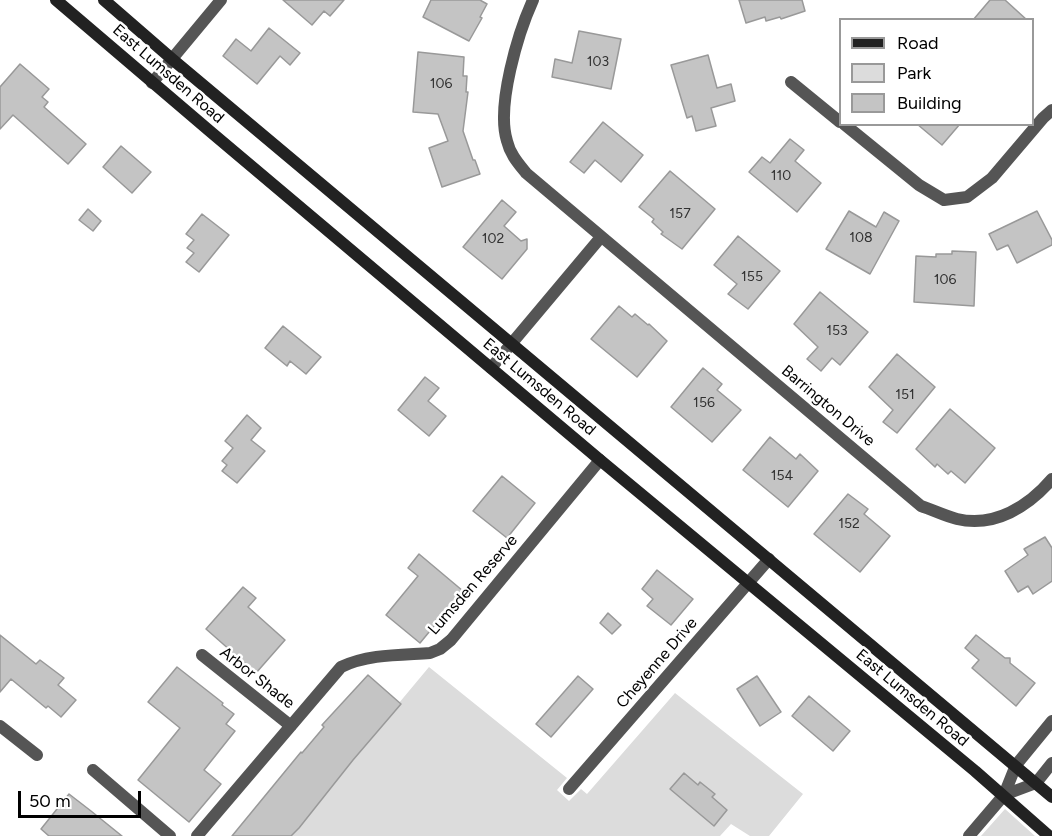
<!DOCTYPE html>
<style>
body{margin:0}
#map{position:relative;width:1052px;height:836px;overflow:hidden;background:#fff;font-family:Figtree,sans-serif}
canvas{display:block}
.legend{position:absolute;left:839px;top:18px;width:195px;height:108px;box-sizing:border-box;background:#fff;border:2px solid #999;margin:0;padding:8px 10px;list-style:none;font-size:18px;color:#000}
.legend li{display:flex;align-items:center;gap:12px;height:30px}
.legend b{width:30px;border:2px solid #999}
.scale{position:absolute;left:18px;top:791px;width:123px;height:27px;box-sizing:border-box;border:3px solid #000;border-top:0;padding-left:8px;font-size:18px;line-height:21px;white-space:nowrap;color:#000;-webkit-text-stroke:4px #fff;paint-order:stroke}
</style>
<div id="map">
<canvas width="1052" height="836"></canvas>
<ul class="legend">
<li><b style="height:8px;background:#222"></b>Road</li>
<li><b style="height:16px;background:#dcdcdc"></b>Park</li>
<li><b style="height:16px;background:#c4c4c4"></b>Building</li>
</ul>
<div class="scale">50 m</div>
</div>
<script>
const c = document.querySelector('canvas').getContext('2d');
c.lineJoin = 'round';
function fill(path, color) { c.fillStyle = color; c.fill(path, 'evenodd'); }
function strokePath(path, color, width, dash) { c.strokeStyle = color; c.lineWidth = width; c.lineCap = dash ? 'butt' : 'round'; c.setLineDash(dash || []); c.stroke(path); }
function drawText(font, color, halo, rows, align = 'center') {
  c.font = font + ' Figtree,sans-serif'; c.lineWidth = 5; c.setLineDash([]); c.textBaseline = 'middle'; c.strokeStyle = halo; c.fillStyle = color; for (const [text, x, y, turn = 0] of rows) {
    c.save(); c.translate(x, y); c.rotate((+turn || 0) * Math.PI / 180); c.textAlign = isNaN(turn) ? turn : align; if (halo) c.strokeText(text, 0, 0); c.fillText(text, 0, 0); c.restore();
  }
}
fill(new Path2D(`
 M429,667L567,778L557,790L569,801L581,789L587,794L675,693L803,794L769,836H750L731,824L720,836H288Z
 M1005,809L1035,836H981Z`), '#dcdcdc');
const building = new Path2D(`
 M283,0H344L330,16L324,11L312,25Z
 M431,0H480L487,4L480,17L482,18L469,41L423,17Z
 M739,0H802L805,11L781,19L780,17L766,21L765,17L746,23Z
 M990,0H1005L1027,20H973Z
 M269,28L300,53L290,65L280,56L257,84L223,56L236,39L251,51Z
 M579,31L621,39L611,89L552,77L555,59L572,63Z
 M418,52L464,57L463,76H467L466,92H468L463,131L473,160H475L480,174L442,187L429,148L448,141L438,114L413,112Z
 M708,55L717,88L731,84L735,101L711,108L716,126L696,131L692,116L687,118L671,65Z
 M20,64L49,89L42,97L48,102L44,107L86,144L68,164L13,115L0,129V87Z
 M603,122L643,155L621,182L595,160L584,173L570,162Z
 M917,124H960L942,145Z
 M790,139L804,150L795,161L821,183L797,212L749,172L762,157L770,163Z
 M121,146L151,172L132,193L103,167Z
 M670,171L715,209L682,249L661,234L663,232L652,222L654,219L639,207Z
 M502,200L516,212L504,226L521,241L527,239V249L502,279L463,247Z
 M88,209L101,221L93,231L79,220Z
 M849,211L876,227L884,212L899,221L870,274L826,249Z
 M1037,211L1052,240V245L1017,263L1008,245L997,250L989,234Z
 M202,214L229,235L199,272L186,262L194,253L187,248L194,240L186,234Z
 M738,236L780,271L748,309L728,294L737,284L714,265Z
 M952,251L976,252L974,306L914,302L916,256L936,257V254H952Z
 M820,292L868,332L840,365L832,358L821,371L807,359L818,347L794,324Z
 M619,306L632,317L635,314L648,325L649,324L667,341L637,377L591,339Z
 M283,326L321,357L306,374L290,361L287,366L265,348Z
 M897,354L935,387L897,433L883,422L893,410L869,387Z
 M703,368L722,384L717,390L741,410L712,442L671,407Z
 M425,377L439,388L428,401L446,416L429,436L398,410Z
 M950,409L995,448L965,483L951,471L948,474L937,464L935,467L916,449Z
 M247,415L261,428L251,440L265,451L237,483L222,471L227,465L222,461L233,448L225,441Z
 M770,437L796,459L800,454L818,471L788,507L743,470Z
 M502,476L535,503L507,538L473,511Z
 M848,494L868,509L864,514L890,536L860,572L814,534Z
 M1045,537L1052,548V581L1033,594L1028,586L1018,592L1005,571L1028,555L1024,549Z
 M419,554L463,591L420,643L386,615L418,576L408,568Z
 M657,570L693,599L671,625L647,606L653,599L642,589Z
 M243,587L256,598L248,607L285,640L256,673L206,629Z
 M608,613L621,625L612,634L600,623Z
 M0,635L36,664L40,660L64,678L58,685L76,700L61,717L48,706L46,708L11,679L0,692Z
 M976,635L1005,658H1010V663L1035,683L1016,706L972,668L979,660L965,648Z
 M177,667L223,703L222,705L234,714L226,724L235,731L204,770L221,784L189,822L138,780L180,728L148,702Z
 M368,675L401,704L353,760L299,828L291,836H232L301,752L302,753L324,727L322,725Z
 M578,676L593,689L551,737L536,724Z
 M757,676L781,712L760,726L737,689Z
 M809,696L850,731L833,751L792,716Z
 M684,773L698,785L700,782L715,794L712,797L727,810L714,826L670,789Z
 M69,794L91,811L122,836H49L41,829Z`);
fill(building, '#c4c4c4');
strokePath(building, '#999', 1.5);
strokePath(new Path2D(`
 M533,0C518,33 496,106 507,141C510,154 518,163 526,173L921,506C933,510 945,516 957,519C995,528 1029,506 1052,479
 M791,82L840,122
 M152,83L221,0
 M844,124L919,185L944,200L967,197L992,178L1043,118L1052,110
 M491,368L601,237
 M202,655L291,726
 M0,726L37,755
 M93,770L170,836
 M569,789L769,559
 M197,836L341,667C368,654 401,655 430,653L440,649L451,640L600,460`), '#555', 12);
strokePath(new Path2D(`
 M1004,795L1036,783L1052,763
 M969,836L1004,795L1016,765L1052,721`), '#555', 12);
strokePath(new Path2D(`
 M56,0L212,133L600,460L975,771L1049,836
 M104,0L172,59L1052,797`), '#222', 12);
drawText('14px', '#313131', null, [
 ["103",598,62],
 ["106",441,84],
 ["110",781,176],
 ["157",680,214],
 ["108",861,238],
 ["102",493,239],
 ["155",752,277],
 ["106",945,280],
 ["153",837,331],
 ["151",905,395],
 ["156",704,403],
 ["154",782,476],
 ["152",849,524]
]);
drawText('16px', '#000', '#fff', [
 ["East Lumsden Road",168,74,41],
 ["East Lumsden Road",539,387,40],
 ["Barrington Drive",828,406,40],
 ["Lumsden Reserve",473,585,-49],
 ["Cheyenne Drive",657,663,-49],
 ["Arbor Shade",257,678,38],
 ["East Lumsden Road",912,698,40]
]);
</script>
